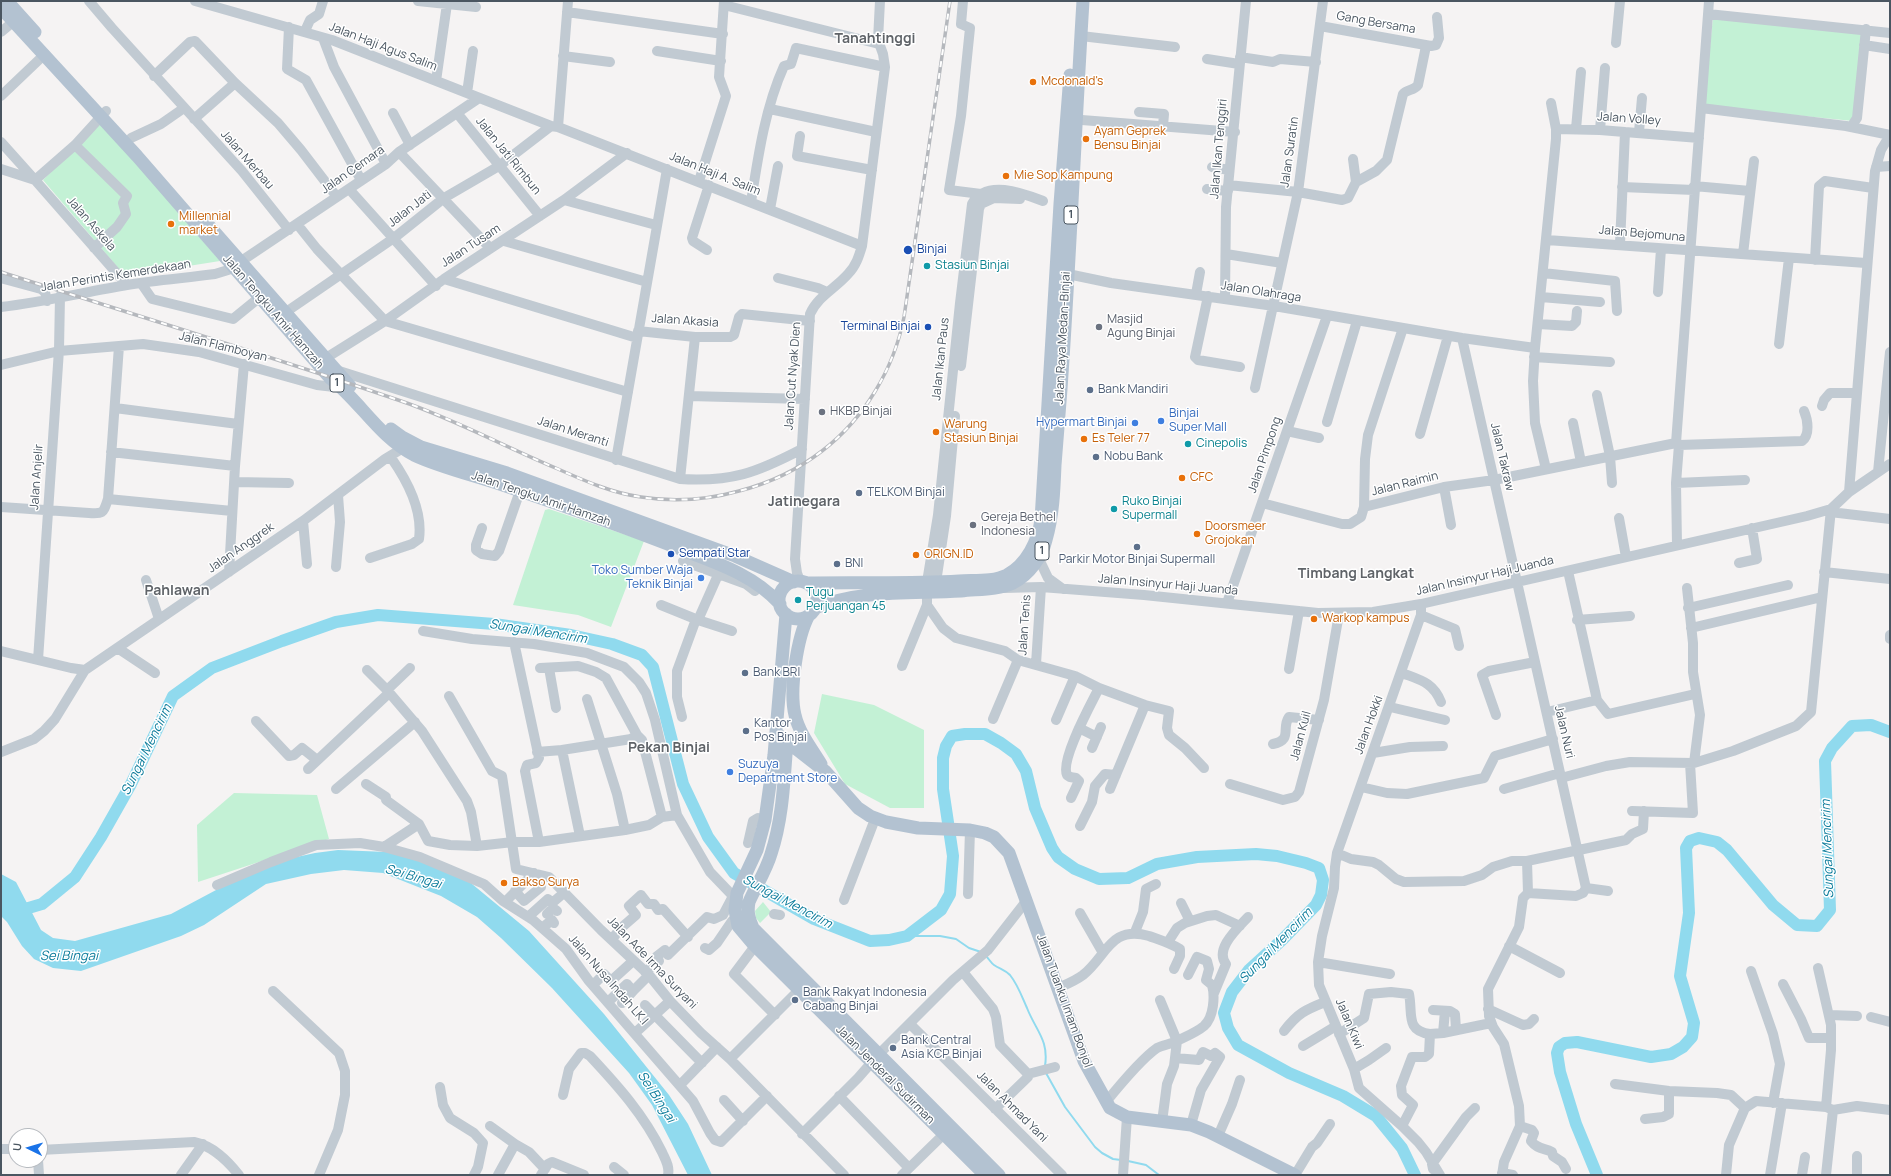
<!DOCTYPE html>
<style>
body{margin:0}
#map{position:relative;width:1891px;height:1176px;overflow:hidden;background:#f5f3f3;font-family:Manrope,sans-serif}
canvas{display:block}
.frame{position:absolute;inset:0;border:2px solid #4a5661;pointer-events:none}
.north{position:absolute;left:8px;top:1128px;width:40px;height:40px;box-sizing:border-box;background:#fff;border:1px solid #b7bbc0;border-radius:50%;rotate:275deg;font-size:11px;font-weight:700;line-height:16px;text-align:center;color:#4a5661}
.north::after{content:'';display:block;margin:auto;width:14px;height:18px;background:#1a73e8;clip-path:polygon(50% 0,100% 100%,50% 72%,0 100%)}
</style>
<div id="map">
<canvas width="1891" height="1176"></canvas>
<div class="frame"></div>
<div class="north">U</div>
</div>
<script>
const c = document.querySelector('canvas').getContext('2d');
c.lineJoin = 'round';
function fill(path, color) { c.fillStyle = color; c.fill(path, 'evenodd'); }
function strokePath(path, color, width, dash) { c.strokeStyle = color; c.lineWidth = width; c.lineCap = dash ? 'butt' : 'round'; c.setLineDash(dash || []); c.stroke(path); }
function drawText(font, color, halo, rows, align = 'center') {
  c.font = font + ' Manrope,sans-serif'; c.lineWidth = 3; c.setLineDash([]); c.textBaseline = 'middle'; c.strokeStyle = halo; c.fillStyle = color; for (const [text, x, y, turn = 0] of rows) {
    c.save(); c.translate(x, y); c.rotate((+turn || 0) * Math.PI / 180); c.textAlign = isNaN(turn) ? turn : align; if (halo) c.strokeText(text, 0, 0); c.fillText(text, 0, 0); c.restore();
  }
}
fill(new Path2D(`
 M1713,17L1862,32L1853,121L1704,106Z
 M100,121L220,261L125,276L43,180Z
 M549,509L644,541L611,627L578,615L513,605L545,510Z
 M822,694L874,705L924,730V808H890L845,784L814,733Z
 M234,793L317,795L329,839L198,882L197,825Z
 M763,902L771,912L760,923L756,918L755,911Z`), '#c3f1d5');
fill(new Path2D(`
 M338,850L387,852L413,858L466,879L529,931L604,1014L669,1095L688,1124L712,1175H688L652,1105L629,1073L552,988L501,938L477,917L441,896L408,883L383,873L344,870L311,874L266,884L204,925L181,936L81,971L53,968L34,959L22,946L7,922L1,916V874L16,882L41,930L53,938L75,941L171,914L233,881L292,858L315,853Z`), '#90daee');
strokePath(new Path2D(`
 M907,936H940L956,939L969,948L981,952
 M986,956C989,959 991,963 994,965C1000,969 1005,970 1010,975C1018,985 1022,997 1027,1008C1036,1031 1049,1040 1045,1066
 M1046,1073L1065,1107L1095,1147L1102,1153L1113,1159L1121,1160
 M1128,1161L1146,1165L1159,1175`), '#90daee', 2);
strokePath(new Path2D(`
 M14,909H25L42,904L75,877L101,837L131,784L173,696L212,668L282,641L336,622L378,615L494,624L571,635L612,644L642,655L653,667L683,784L708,837L734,873L814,919L870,941L889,940L907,936L941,910L950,894L953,856L943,789V758L946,746L952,736L965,734H985L1001,743L1016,754L1026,771L1035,808L1052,848L1058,857L1075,869L1099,879L1128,878L1157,864L1197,857L1256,854L1277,856L1306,863L1319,868L1323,880L1321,895L1316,905L1283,939L1249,970L1232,992L1224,1013L1228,1028L1238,1045L1289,1073L1343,1096L1376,1116L1402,1148L1415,1175
 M1597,1175L1576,1124L1560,1072L1557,1053L1559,1047L1565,1043L1577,1042L1651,1057L1671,1054L1683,1047L1692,1037L1694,1023L1680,976L1689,913L1686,848L1690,841L1699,838L1717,842L1727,850L1773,905L1797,925L1817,926L1830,910L1825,761L1832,748L1852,726L1871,725L1890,732`), '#90daee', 12);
strokePath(new Path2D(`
 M89,1L112,28L242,171L289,230
 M195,1L332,40L551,126L558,127L862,246
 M418,1L476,7
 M963,1L961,24L970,28L961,116L949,190L981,194
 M724,5L879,44
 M567,12L723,34
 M1708,14L1890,33
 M1320,26L1431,46L1436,45L1439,38L1437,17
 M289,27L287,69L306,80L361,180
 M305,31L310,20L319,14L323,1
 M1,32L13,22
 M1081,36L1175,47
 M323,38L334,67L386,164
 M1616,43L1620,1
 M1864,45L1890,49
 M657,51L721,61
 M563,56L610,62
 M1240,57L1273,62L1280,59L1316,62
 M1207,59L1239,64
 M154,76L190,42L195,41L235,83L278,123L301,150L337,197
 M436,81L447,4
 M467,93L473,51
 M1,96L45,54
 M1701,108L1846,126L1890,135
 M770,109L876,132
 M1139,112L1164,114L1163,126
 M393,113L410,145
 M457,113L540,216
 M194,119L235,83
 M1069,119L1235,132
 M558,127L568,1
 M1851,127L1857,118L1866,29
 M1556,129L1600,130L1699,138
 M1576,129L1581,72
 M1600,130L1605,68
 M1639,132L1642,98
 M800,136L797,156L872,170
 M131,138L161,124L184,108
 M1,142L35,180L75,145L106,111
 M75,145L127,196L123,203L126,214L117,227L94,248
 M399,152L490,248
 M1353,159L1356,182
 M1212,167L1229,170
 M1876,167L1890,166
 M1,169L35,180L127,285
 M699,181L726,96L719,77L724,1
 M1228,185L1298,192L1342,200L1348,198L1356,182L1376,171L1387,160L1403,94C1407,89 1414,91 1418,85L1426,46
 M1694,186L1750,191
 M1622,187L1694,190
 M349,189L436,286
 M1207,189L1228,191
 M564,200L656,225
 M1043,201C1022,193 986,179 972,204L960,303L938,515L927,582V605L943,628L956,638L1005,651L1018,660L1075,676L1099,688L1145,705L1169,711L1167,728L1169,735L1185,748L1204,768
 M751,202C758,157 765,108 784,66L791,64L796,48L885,67
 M770,209L778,166
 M297,224L317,249L385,321L628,392
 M1547,240L1866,263
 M504,241L647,282
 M1620,244L1625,132
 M707,250L693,241L692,238L709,185
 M1226,254L1282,263
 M1743,254L1754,161
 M1815,260L1819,186L1825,181L1873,188
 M1063,273L1111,283L1274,306L1462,338L1535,348
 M1543,273L1615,281L1617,311
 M1,278L41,289L45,292L47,301
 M778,278L818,288L827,292
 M444,279L637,338
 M141,283L152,299L233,319L260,297
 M1658,292L1661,249
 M1196,294L1200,272
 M1208,296L1195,357L1198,360L1240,367
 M1541,297L1600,302
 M1225,299L1226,207L1246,1
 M1,307C44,302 85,292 127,285C156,280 186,278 215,274L228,270L386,164L399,152L479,98
 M286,312L394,238L444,198L499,166L551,126
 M1538,324L1572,326L1576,322L1577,311
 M638,331L695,337H730L734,335L739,317L742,314L810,321
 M1462,338L1586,888
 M1779,344L1789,258
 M1534,357L1610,362
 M326,358L385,321L444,279L564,200L627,153
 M1,365L59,351L143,344L199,352L317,385L343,388
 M961,366L979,209L981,204L994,198L1020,199
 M336,370L680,479C732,482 756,473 802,449
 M1255,388L1298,192L1323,1
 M1597,395L1610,456L1612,483
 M689,396L805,399
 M1822,406L1824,400L1830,393H1856
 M115,408L238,424
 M1327,422L1357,321
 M1573,423L1581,462
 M1287,431L1319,438
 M1420,434L1448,336
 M1679,445L1802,441C1810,435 1808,420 1804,411
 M111,452L235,466
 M616,460L667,169
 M1546,469L1535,423L1533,381L1535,348L1556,139V129L1551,103
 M1878,472L1890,352
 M680,479L695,337
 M235,482L289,483
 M1676,483L1745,480
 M1444,487L1451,525
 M1849,492L1875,171L1881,150L1890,135
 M108,499L232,511
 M1262,503L1342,524H1350L1361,517L1364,507L1365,459L1368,435L1403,328
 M1,507L89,513C104,514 103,513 108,499L119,346
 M1364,507L1444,487L1494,480L1676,443
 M1830,512L1890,519
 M1619,518L1626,557
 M303,521L307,564
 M482,528L476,545V550L482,554L495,556L499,551L520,491
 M1677,545L1676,483L1679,445L1676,443L1709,1
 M370,558L412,544L419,539C423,510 408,482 392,459H385
 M1039,559L1048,578L1063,589
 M683,561L746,584L755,591
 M1739,563L1757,559L1752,528
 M336,567L340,522L338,495
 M1568,571L1597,700L1608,714L1695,694
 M229,572L235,466L244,364
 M1824,572L1890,579
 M146,580L159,619
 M800,581L797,573L795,559L810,314C818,296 836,288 848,274C856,266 859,256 862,246L885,67L883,54L878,40L880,1
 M1004,588L1041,587L1144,595L1318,613L1373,612L1421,604L1807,516L1831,509L1849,492L1890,464
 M1687,588L1693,643V672L1700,715L1694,763
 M935,589L946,516L955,416
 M1227,603L1327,316
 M1421,604V615L1337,853L1335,867L1334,888L1322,936L1318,962L1319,985L1354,1069L1359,1088L1402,1126L1418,1142L1426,1152L1440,1175
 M661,605L698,620L732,631
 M1688,608L1788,585
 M1421,615L1455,629L1459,646
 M1577,620L1630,616
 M1691,628L1822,597
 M423,631L472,639L534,644L587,653L624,667L639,682L646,693L655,720L677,815L710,872L733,896L723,915
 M1890,639V635
 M514,642L539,758L536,763L527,765L525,771L539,842
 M119,649L155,673
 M1,651L71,668L85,670
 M38,660L59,350L60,296
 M1036,664L1041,587
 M902,666L927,605
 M410,668L387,690L422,731L467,801L471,812L477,846
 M549,668L556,708
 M1289,669L1299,611
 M367,670L387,690
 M1402,673C1420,680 1433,682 1441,702
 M449,696L492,771L502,776L516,869L549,877L601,930L649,975L670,1001L701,1033L730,1059L844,1175
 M587,699L617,794L625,830
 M1390,707L1445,720
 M1547,712L1597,700
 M1496,715L1482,675L1489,671L1535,662
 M682,717L677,697V671L695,622L698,620L722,566
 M993,719L1018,660
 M1056,720L1075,676
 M256,721L289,756L294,755L302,748L317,760
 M1079,728L1097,737
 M637,735L642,740L662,817
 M1273,744C1293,740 1281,728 1289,717L1319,720
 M1092,748L1101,727
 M562,750L580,836
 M1,752L34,739L44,731L55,719L85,670L303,521L385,459L408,445
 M537,752L562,750L631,739L637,735L606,678L596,672L578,666L540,668
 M1373,753L1410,747L1443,746
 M308,769L389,693
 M1561,778L1606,766L1630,762L1694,763L1733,751L1796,726L1811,712L1831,509
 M366,784L386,797V800L419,824L428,841L450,845L477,846L513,842H539L625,830L649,825L662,817L677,815
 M1230,784L1283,800L1295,797L1299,792L1324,700L1339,614
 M1361,787L1387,793L1407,794L1484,778L1495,756L1553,739
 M336,789L415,722
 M1110,789L1145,705
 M1504,789L1560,773
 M1071,798L1079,781L1076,778L1070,777L1067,775C1060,760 1091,704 1099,688
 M1632,811L1693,813L1690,763
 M1080,826L1092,802L1095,786L1105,774L1116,775
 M748,843L753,821L758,818L765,820
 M384,847L419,824
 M1337,853L1351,859L1373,862L1379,865L1396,879L1404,882L1464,881L1482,875L1493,867L1512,861H1527L1626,840L1632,834L1643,829L1644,811
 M1527,861L1528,893
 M217,885L271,862L316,845L360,843L384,847L420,857L484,884L503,901L533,920L566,949L589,981L693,1101L710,1133L715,1140L721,1142L767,1096
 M1586,888L1608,891
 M515,891L524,901L541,887
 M968,894L970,830
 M844,900L875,819
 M505,902L534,873
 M1181,903L1190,921
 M1080,913L1103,953
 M547,914L553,908L557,911
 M774,914L780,915
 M528,917L548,899L552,903L565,892
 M542,928L552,920L554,923
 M1135,932L1143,912L1146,889L1156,884
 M612,939L621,928L636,915L629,906L641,895L648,904H654L658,910L663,909L688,937
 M1168,942L1177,928L1185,923L1207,916L1216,915L1240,926
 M754,945L752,950L734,974L775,1015
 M1509,946L1560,973
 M705,948L709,950L717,943L732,921
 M1318,962L1390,974
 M1818,968L1831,1025V1050L1826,1107
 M1751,971L1773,1034L1780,1064L1773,1103
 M645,972L659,961L656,957L665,950L668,955L707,917L714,919L723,915
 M963,972L993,1009L996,1017L1000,1045L1028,1074V1077L995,1109
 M1783,984L1801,1019L1809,1038H1830
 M593,985L604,974L611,981L633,961
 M1058,988C1067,984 1075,981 1083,975C1107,956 1110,925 1149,936C1160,940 1170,943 1180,949V956L1174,969
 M273,991L339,1053L345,1071V1095L338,1130L319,1175
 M1214,993L1226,964C1214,949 1238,928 1248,917
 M1160,1000L1177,1041L1174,1066L1167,1084L1162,1122
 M608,1002L627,984L633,991L649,975
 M622,1003L633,991
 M645,1005L702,1063
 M1488,1009L1523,1025L1529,1024L1534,1019
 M1433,1010L1450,1011L1455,1014L1456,1029
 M1830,1015L1857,1016
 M1871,1017L1890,1022
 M910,1024L1062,1175
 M1284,1031C1298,1013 1305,1010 1325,1002
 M635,1033L670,1001
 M1443,1033L1445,1011
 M1339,1034L1364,1018L1369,994L1391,992L1409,994C1413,1013 1405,1031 1430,1034
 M1303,1046L1336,1026
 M1175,1058L1199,1060L1203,1052L1211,1056L1215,1053L1220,1057L1201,1090L1191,1125
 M730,1059L799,990
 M1354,1069L1369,1060L1386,1048
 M1028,1074L1055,1067
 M1615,1084L1669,1091L1717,1093L1731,1095L1745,1108
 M680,1085L717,1047
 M440,1087L443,1105L450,1118L474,1133L483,1143L478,1167L474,1175
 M563,1095L569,1069L581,1053H585L590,1056C618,1086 644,1115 662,1152C665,1159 670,1166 668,1175
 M839,1096L909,1168
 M724,1100L743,1121
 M1106,1102C1119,1086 1140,1060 1157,1048C1163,1045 1171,1044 1177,1041C1185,1037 1197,1032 1204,1026C1214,1017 1215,996 1212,985L1206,980L1209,969L1207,961L1197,957L1188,975
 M1645,1119L1663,1117L1669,1114V1091
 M490,1126L515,1144L498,1175
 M1402,1126L1413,1105L1402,1095L1401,1086L1412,1057H1425L1429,1054L1430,1034L1443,1033L1491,1023
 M1520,1126L1532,1130L1534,1133L1531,1141C1537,1149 1544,1148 1552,1152L1553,1156L1562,1162L1566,1169
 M802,1134L858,1078L879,1054L953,980L988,950L1027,900
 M1218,1136L1232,1104L1240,1080
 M515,1144L529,1152L545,1169
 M1,1149H16
 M40,1150L194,1142C213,1146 227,1160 239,1175
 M38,1160L39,1175
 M614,1167L624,1175
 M1433,1169L1432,1164L1466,1117L1475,1108
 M1502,1173L1513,1175
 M181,1175L203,1144
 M541,1175L548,1164L552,1162L584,1175
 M902,1175L944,1134
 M1123,1175L1127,1117
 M1295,1175L1312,1147L1317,1143L1330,1124
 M1502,1175L1504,1162L1520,1126L1519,1106L1504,1044L1493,1027L1489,1016L1488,989L1519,927L1523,898L1528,893L1576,896L1583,893L1586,888
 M1726,1175L1729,1145L1745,1108L1756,1101L1826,1107L1833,1110L1857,1106L1890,1110
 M1770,1175L1782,1103
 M1802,1175L1805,1157
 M1826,1175L1833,1110
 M1857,1175V1156`), '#c1cad2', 10);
strokePath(new Path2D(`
 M7,1L35,32
 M1,8L137,156L330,378C360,401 379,437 414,455C442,468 474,475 503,485C562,505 620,525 678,548C714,562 753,574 780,604
 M204,220L350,386
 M391,429L402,437L421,447L507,473L735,556L794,582
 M779 600a19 19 0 1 1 38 0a19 19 0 1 1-38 0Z
 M806,583C857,582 908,584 959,581C974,580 993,582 1007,575C1027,564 1038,541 1041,520L1060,204L1070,75
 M815,608C863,589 912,594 961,591C978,589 997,590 1013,583C1029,575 1042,557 1046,540C1053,516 1054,490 1055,465C1057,439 1059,414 1061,389C1070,260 1075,130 1083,1
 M786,614L774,755L765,820L757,850L737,893L735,910L738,926L754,945L985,1175
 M809,615C797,637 789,691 795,715C799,733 812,749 821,764
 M776,733L826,772L858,808L870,816L886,822L918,828L970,830L985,833L994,837L1009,853L1084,1061L1110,1108L1127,1117L1191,1125L1209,1132L1295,1175
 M787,741C784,779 783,818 771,854C766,871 756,886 749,902C747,912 749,919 753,928L999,1175`), '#b3c2d1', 13);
const rail = new Path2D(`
 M1,272C134,315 268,355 401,401C454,419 505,447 558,469C585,481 612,493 641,497C673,502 707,500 739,491C770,483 796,471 822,451C864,419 894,369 904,317L950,1`);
strokePath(rail, '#b5b8bd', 3.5);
strokePath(rail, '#fff', 2, [6]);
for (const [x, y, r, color] of [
 [1033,82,4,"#e8710a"],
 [1086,139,4,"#e8710a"],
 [1006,176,4,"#e8710a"],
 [171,224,4,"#e8710a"],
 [908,250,5,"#1a4fb4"],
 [927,266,4,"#0f9aa8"],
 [928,327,4,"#1a4fb4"],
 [1099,327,4,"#6b7280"],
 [1090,390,4,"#5c6f8a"],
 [822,412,4,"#6b7280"],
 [1161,421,4,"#3f7fe0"],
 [1135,423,4,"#3f7fe0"],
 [936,432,4,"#e8710a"],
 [1084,439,4,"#e8710a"],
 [1188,444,4,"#0f9aa8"],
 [1096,457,4,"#5c6f8a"],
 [1182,478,4,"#e8710a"],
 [859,493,4,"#5c6f8a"],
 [1114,509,4,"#0f9aa8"],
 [973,525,4,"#6b7280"],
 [1197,534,4,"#e8710a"],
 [1137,547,4,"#5c6f8a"],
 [671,554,4,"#1a4fb4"],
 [916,555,4,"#e8710a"],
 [837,564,4,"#5c6f8a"],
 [701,578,4,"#3f7fe0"],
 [798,600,4,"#0f9aa8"],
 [1314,619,4,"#e8710a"],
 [745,673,4,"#5c6f8a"],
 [746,731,4,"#5c6f8a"],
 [730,772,4,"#3f7fe0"],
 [504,883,4,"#e8710a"],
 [795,1000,4,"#5c6f8a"],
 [893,1048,4,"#5c6f8a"]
]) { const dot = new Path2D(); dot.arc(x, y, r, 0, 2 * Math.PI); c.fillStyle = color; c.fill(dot); strokePath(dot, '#fff', 1.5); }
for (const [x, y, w] of [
 [1071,215,14],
 [337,383,14],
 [1042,551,14]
]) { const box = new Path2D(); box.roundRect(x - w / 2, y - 9, w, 18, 3); c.fillStyle = '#fff'; c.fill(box); strokePath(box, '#4a5661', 1); }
drawText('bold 11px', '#4a5661', null, [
 ["1",1071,215],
 ["1",337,383],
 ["1",1042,551]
]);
drawText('12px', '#4a5661', '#fff', [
 ["Gang Bersama",1376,23,10],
 ["Jalan Haji Agus Salim",383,47,21],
 ["Jalan Volley",1629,119,4],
 ["Jalan Ikan Tenggiri",1219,149,-85],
 ["Jalan Suratin",1290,152,-82],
 ["Jalan Jati Rimbun",508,156,51],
 ["Jalan Merbau",247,160,49],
 ["Jalan Cemara",353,170,-35],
 ["Jalan Haji A. Salim",715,174,22],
 ["Jalan Jati",410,209,-38],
 ["Jalan Askela",91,224,49],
 ["Jalan Bejomuna",1642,234,5],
 ["Jalan Tusam",471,246,-33],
 ["Jalan Perintis Kemerdekaan",116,276,-9],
 ["Jalan Olahraga",1261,292,9],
 ["Jalan Tengku Amir Hamzah",273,312,49],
 ["Jalan Akasia",685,321,4],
 ["Jalan Raya Medan-Binjai",1063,338,-87],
 ["Jalan Flamboyan",223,347,14],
 ["Jalan Ikan Paus",941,359,-84],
 ["Jalan Cut Nyak Dien",793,376,-86],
 ["Jalan Meranti",573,432,18],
 ["Jalan Pimpong",1265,455,-71],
 ["Jalan Takraw",1502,457,77],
 ["Jalan Anjelir",37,477,-86],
 ["Jalan Raimin",1405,484,-14],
 ["Jalan Tengku Amir Hamzah",541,499,19],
 ["Jalan Anggrek",241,548,-35],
 ["Jalan Insinyur Haji Juanda",1485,576,-13],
 ["Jalan Insinyur Haji Juanda",1168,585,5],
 ["Jalan Tenis",1025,625,-86],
 ["Jalan Hokki",1369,725,-70],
 ["Jalan Nuri",1564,732,77],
 ["Jalan Kuil",1301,736,-75],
 ["Jalan Ade Irma Suryani",652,963,46],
 ["Jalan Nusa Indah LK.I",608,980,49],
 ["Jalan Tuanku Imam Bonjol",1064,1001,70],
 ["Jalan Kiwi",1349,1024,67],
 ["Jalan Jenderal Sudirman",885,1075,45],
 ["Jalan Ahmad Yani",1012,1107,45]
]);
drawText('12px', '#c56008', '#fff', [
 ["Mcdonald's",1041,82],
 ["Ayam Geprek",1094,132],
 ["Bensu Binjai",1094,146],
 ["Mie Sop Kampung",1014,176],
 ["Millennial",179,217],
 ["market",179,231],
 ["Warung",944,425],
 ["Stasiun Binjai",944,439],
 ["Es Teler 77",1092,439],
 ["CFC",1190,478],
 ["Doorsmeer",1205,527],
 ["Grojokan",1205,541],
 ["ORIGN.ID",924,555],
 ["Warkop kampus",1322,619],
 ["Bakso Surya",512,883]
], 'left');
drawText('12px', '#164399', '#fff', [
 ["Binjai",917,250],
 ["Terminal Binjai",920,327,"right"],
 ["Sempati Star",679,554]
], 'left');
drawText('12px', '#0d838f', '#fff', [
 ["Stasiun Binjai",935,266],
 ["Cinepolis",1196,444],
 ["Ruko Binjai",1122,502],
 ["Supermall",1122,516],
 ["Tugu",806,593],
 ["Perjuangan 45",806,607]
], 'left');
drawText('12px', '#5b616d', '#fff', [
 ["Masjid",1107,320],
 ["Agung Binjai",1107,334],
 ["HKBP Binjai",830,412],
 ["Gereja Bethel",981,518],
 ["Indonesia",981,532]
], 'left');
drawText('12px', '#4e5e75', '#fff', [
 ["Bank Mandiri",1098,390],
 ["Nobu Bank",1104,457],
 ["TELKOM Binjai",867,493],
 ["Parkir Motor Binjai Supermall",1137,560,"center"],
 ["BNI",845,564],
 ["Bank BRI",753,673],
 ["Kantor",754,724],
 ["Pos Binjai",754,738],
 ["Bank Rakyat Indonesia",803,993],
 ["Cabang Binjai",803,1007],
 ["Bank Central",901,1041],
 ["Asia KCP Binjai",901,1055]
], 'left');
drawText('12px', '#366cbe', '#fff', [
 ["Binjai",1169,414],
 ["Super Mall",1169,428],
 ["Hypermart Binjai",1127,423,"right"],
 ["Toko Sumber Waja",693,571,"right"],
 ["Teknik Binjai",693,585,"right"],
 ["Suzuya",738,765],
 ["Department Store",738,779]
], 'left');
drawText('italic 13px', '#0c7c9b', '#fff', [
 ["Sungai Mencirim",538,632,9],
 ["Sungai Mencirim",147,750,-64],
 ["Sungai Mencirim",1828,849,-92],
 ["Sei Bingai",413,877,16],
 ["Sungai Mencirim",787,902,28],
 ["Sungai Mencirim",1276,946,-46],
 ["Sei Bingai",69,956],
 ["Sei Bingai",656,1097,57]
]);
drawText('bold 14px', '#5f6368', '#fff', [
 ["Tanahtinggi",875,39],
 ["Jatinegara",804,502],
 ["Timbang Langkat",1356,574],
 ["Pahlawan",177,591],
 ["Pekan Binjai",669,748]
]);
</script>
